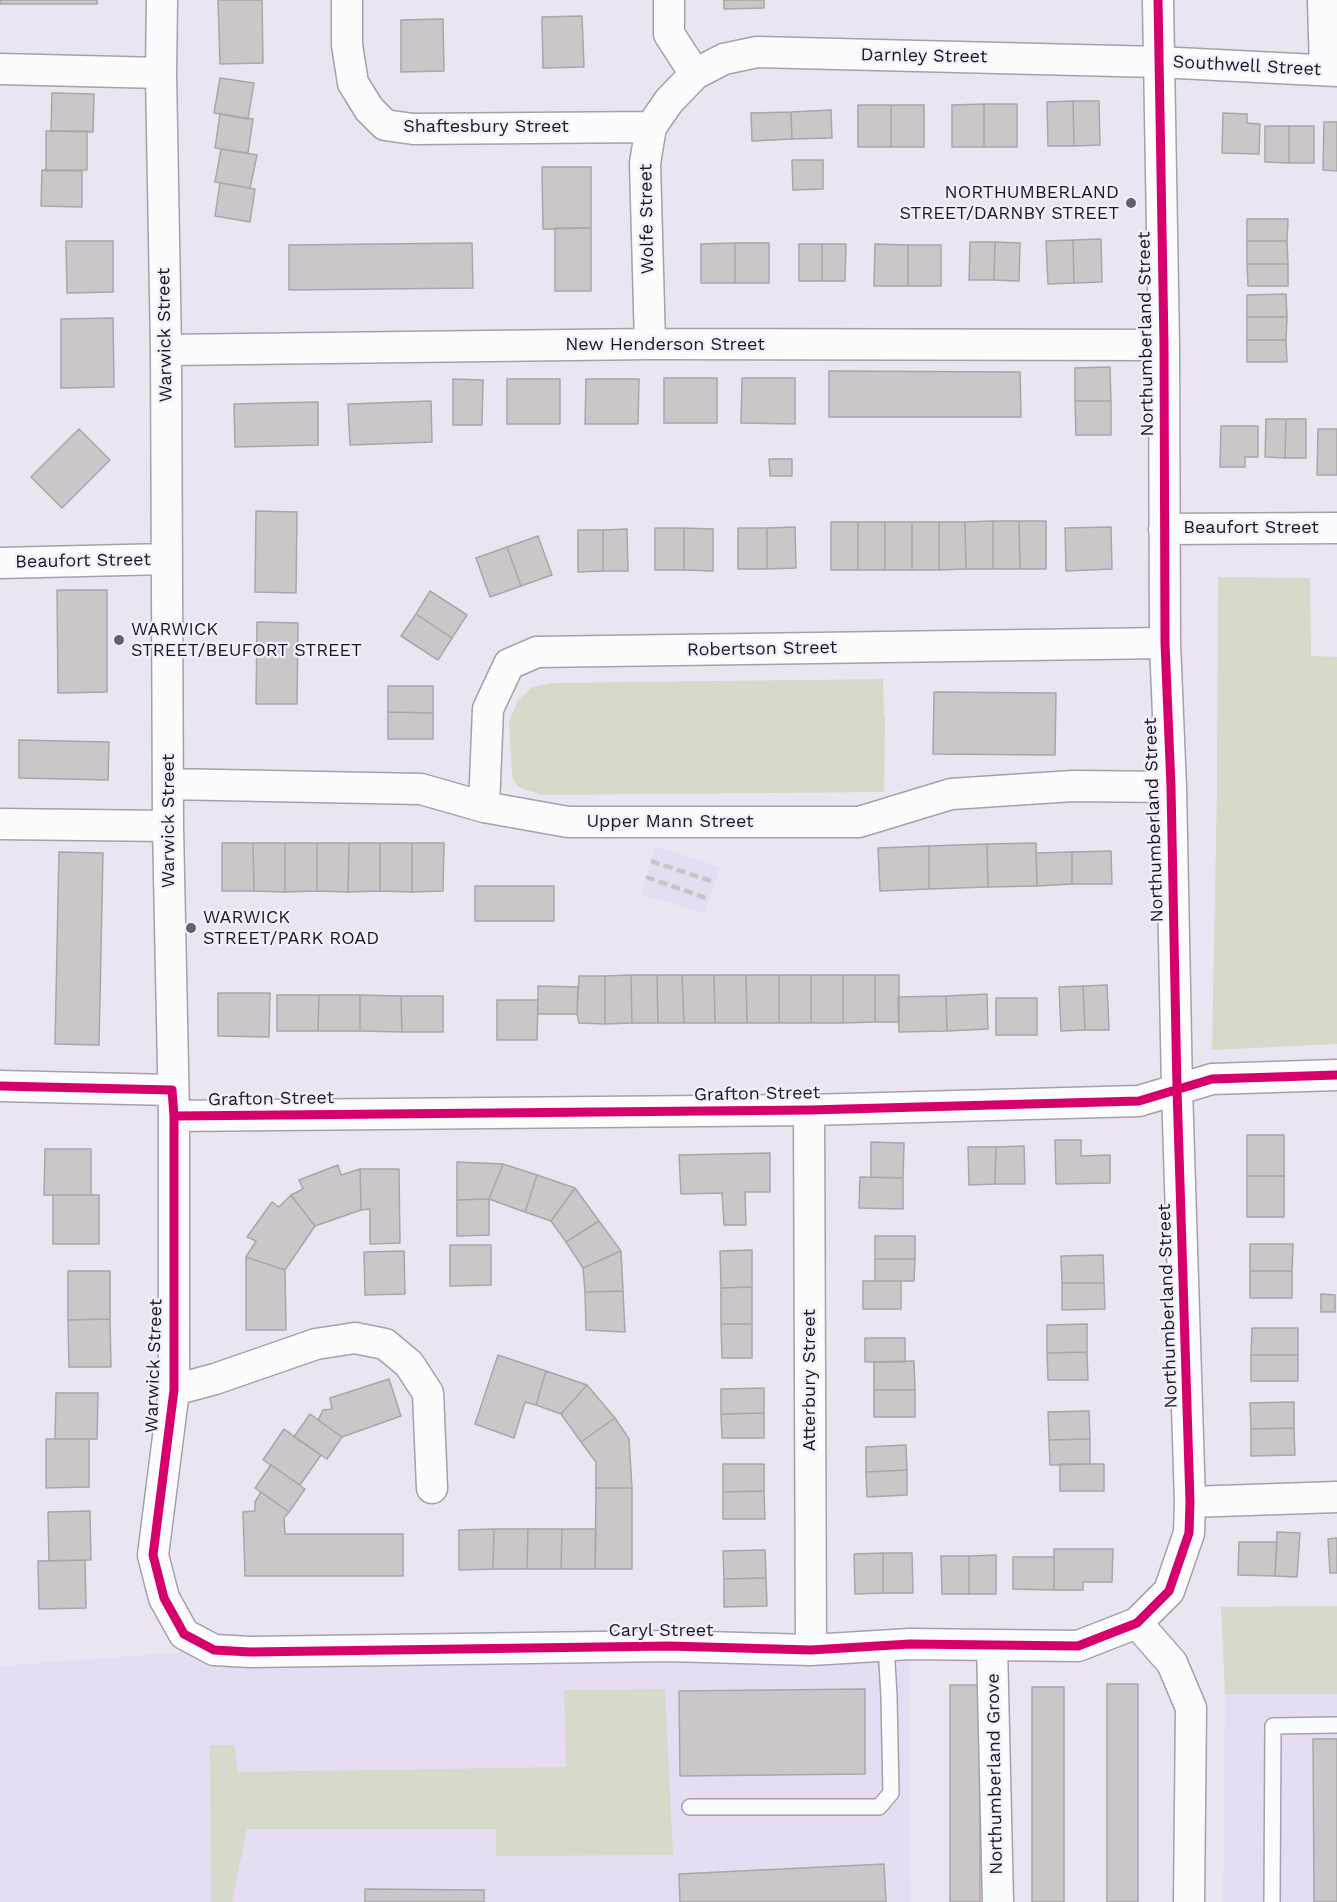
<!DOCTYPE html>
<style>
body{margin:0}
canvas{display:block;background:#eae5f1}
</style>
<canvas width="1337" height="1902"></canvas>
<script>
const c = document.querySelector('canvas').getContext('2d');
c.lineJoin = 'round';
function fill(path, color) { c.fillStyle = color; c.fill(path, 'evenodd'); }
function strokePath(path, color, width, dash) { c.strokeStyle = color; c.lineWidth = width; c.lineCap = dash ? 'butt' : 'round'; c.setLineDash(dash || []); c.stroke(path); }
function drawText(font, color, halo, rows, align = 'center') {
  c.font = font + ' "Work Sans",sans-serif'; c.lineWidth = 4.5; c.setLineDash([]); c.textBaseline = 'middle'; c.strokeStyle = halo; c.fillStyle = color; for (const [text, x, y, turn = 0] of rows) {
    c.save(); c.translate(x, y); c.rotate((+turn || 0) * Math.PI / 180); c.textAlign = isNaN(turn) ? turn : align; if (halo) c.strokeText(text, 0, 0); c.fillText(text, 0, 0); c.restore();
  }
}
fill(new Path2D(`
 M656,846L720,867L704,914L641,894Z
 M910,1644L911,1902H0V1666L214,1650Z
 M1225,1694H1337V1902H1223Z`), '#e6ddf3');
fill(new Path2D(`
 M1218,577L1310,578L1311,656L1337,657V1044L1212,1050L1217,788Z
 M883,679L884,716L885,717L884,792L542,795L518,787L512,776L509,721L518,700L532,687L553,683Z
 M1337,1606V1694H1225L1221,1607Z
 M665,1689L673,1855L496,1856V1829H247L232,1902H211L210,1745H235L237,1772L566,1767L564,1690Z`), '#d7daca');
const building = new Path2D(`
 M0,0H97V4H0Z
 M218,0H262L263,63L220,64Z
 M724,0H764V8L724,9Z
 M582,16L584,67L543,68L542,17Z
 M443,19L444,71L401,72V20Z
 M220,78L254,83L248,119L214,113Z
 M52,93L94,94L93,132L51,131Z
 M1073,101L1074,146H1048L1047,102Z
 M1073,101H1099L1100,145L1074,146Z
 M984,104V147H952V105Z
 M984,104H1017V147H984Z
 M858,105H891V147H858Z
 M891,105H924V147H891Z
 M831,110L832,138L792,139L791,112Z
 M791,112L792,139L752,141L751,113Z
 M1223,113L1247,114V123L1260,124L1259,154L1222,153Z
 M220,114L253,119L248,153L215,148Z
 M1324,122H1337V171L1323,170Z
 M1265,126H1289V163L1265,162Z
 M1289,126H1314V163H1289Z
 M46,131H87V170L46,171Z
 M221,149L257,155L250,188L215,182Z
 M792,160H823V189L793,190Z
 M542,167H591V228L543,229Z
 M42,170L82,171V207L41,206Z
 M220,183L255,189L250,222L215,216Z
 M1247,219H1288L1287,241H1247Z
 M555,228H591V291H555Z
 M1101,239L1102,282L1074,283L1073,240Z
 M1073,240L1074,283L1048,284L1046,241Z
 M66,241H113V292L67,293Z
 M1247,241H1287L1288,264H1247Z
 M970,242H995L994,280H969Z
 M995,242L1020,243L1019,281L994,280Z
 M472,243L473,288L289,290V245Z
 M735,243V283H701V244Z
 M735,243H769V283H735Z
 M799,244H822V281H799Z
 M822,244H846L845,281H822Z
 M875,244L908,245V286H874Z
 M908,245H941V286H908Z
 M1247,264H1288V286H1248Z
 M1286,294L1287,317H1247V295Z
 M1247,317H1287L1286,340H1247Z
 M113,318L114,387L61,388V319Z
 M1247,340H1286L1287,362H1247Z
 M1110,367L1111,401H1075V368Z
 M829,371L1020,372L1021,417H829Z
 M664,378H717V423H664Z
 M742,378H795V424L741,423Z
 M453,379L483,380L482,425H453Z
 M507,379H560V424H507Z
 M586,379H639L638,424H585Z
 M431,401L432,442L350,445L348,404Z
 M1075,401H1111V435H1076Z
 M318,402V445L235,447L234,404Z
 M1266,419H1286L1285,458L1265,457Z
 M1286,419H1306V458H1285Z
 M1221,426H1258V457H1245V467H1220Z
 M79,429L110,460L62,508L31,477Z
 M1318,429H1337V475H1317Z
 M769,459H792V476H770Z
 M256,511L297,512L296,593L255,592Z
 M993,521H1019L1020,569H993Z
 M993,521V569H966L965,522Z
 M1019,521H1046V569H1020Z
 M831,522H858V570H831Z
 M858,522H885V570H858Z
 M885,522H912V570H885Z
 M912,522H939V570H912Z
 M939,522H965L966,569L939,570Z
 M795,527L796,568L767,569V528Z
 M1111,527L1112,569L1066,571L1065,528Z
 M655,528H684V570H655Z
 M684,528L713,529V571L684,570Z
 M738,528H767V569H738Z
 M627,529L628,571H603V530Z
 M578,530H603V571L578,572Z
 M538,536L552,575L521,586L507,547Z
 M507,547L521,586L490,597L476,558Z
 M57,590H107V692L58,693Z
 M430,591L467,615L452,638L416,614Z
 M416,614L452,638L438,660L401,636Z
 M257,622L298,623L297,704H256Z
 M388,686H433V713L388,712Z
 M934,692L1056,693L1055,755L933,754Z
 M388,712L433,713V739H388Z
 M19,740L109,742L108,780L19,778Z
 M222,843H253L254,891H222Z
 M253,843H285V892L254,891Z
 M285,843H317V891L285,892Z
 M317,843H349L348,892L317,891Z
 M349,843H380V891L348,892Z
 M380,843H412V892L380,891Z
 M412,843H444L443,891L412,892Z
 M1036,843L1037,886L988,887L987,844Z
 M987,844L988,887L929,889V846Z
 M929,846V889L880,891L878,848Z
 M1111,851L1112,884H1072V852Z
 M59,852L103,853L99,1045L55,1044Z
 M1072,852V884L1037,886L1036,853Z
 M475,886H554V921H475Z
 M631,975L632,1023L605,1024V976Z
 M631,975H657L658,1023H632Z
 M657,975H682L684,1023H658Z
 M682,975H714L715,1023H684Z
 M714,975H746L747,1023H715Z
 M746,975H779V1023H747Z
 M779,975H811V1023H779Z
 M811,975H843V1023H811Z
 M843,975H875V1022L843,1023Z
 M875,975H899V1022H875Z
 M579,976H605V1024L579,1023L577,1014Z
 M1107,985L1109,1030H1085L1083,986Z
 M538,986L578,987L577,1014H538Z
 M1083,986L1085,1030L1061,1031L1059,987Z
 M218,993H270L269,1037L218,1036Z
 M987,994L988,1029L947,1031L946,996Z
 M277,995H319L318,1031H277Z
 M319,995H360V1031H318Z
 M360,995L401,996L402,1032L360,1031Z
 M401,996H443V1032H402Z
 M946,996L947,1031L899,1032L898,997Z
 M996,998H1037V1035H996Z
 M497,1000H538L537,1040H497Z
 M1247,1135H1284V1176H1247Z
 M1055,1140H1081V1156L1110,1155V1183L1056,1184Z
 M871,1142L904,1143L903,1178L871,1177Z
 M1024,1146L1025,1184H995L996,1147Z
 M968,1147H996L995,1184L969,1185Z
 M45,1149H91V1195H44Z
 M770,1153V1192H745L746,1225H724L722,1193L681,1194L679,1155Z
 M457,1162L503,1164L489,1199L457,1200Z
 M503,1164L537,1175L525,1212L489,1199Z
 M338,1165L341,1175L360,1169L361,1210L315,1226L291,1195L303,1189L299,1180Z
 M360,1169H399L400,1243L370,1244V1209L361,1210Z
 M537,1175L575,1188L551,1221L525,1212Z
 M1247,1176H1284V1217H1247Z
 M860,1177L903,1178V1209L859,1208Z
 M575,1188L599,1221L566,1242L551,1221Z
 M53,1195H99V1244H53Z
 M291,1195L315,1226L285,1270L246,1257L256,1241L247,1237L272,1202L279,1207Z
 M489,1199V1235L457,1236V1200Z
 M599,1221L621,1251L583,1268L566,1242Z
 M875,1236H915V1259H875Z
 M1250,1244H1293L1292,1271H1250Z
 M450,1245H491V1285L450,1286Z
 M752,1250V1287L721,1288L720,1251Z
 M404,1251L405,1294L365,1295L364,1252Z
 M621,1251L623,1291L585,1292L583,1268Z
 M1103,1255L1104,1283H1062L1061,1256Z
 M246,1257L285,1270L286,1330H246Z
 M875,1259H915L914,1281H875Z
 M68,1271H110V1319L68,1320Z
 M1250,1271H1292V1298H1250Z
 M863,1281H901V1309H863Z
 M1062,1283H1104L1105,1309L1062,1310Z
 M752,1287V1324H721V1288Z
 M623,1291L625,1332L586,1330L585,1292Z
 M1321,1294L1335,1295V1312H1321Z
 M110,1319L111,1367H69L68,1320Z
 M721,1324H752V1358H722Z
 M1087,1324V1352L1047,1353V1325Z
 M1252,1328H1298V1355H1251Z
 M865,1338H905V1362H865Z
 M1087,1352L1088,1380H1048L1047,1353Z
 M498,1355L546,1371L536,1405L525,1402L514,1438L475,1424Z
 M1251,1355H1298V1381H1251Z
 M914,1361L915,1390H874V1362Z
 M546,1371L587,1385L561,1414L536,1405Z
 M389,1379L401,1416L342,1437L318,1420L323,1410L332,1409L330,1398Z
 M587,1385L615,1418L581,1442L561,1414Z
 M764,1388V1413L721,1414V1389Z
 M874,1390H915V1417H874Z
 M56,1393H98L97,1439H55Z
 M1294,1402V1428L1251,1429L1250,1403Z
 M1089,1411L1090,1439L1049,1440L1048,1412Z
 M764,1413V1438H722L721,1414Z
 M310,1414L342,1437L327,1459L294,1437Z
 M615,1418L629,1439L632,1488H596V1462L581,1442Z
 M1294,1428L1295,1455L1251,1456V1429Z
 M284,1429L321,1455L300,1485L263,1460Z
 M46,1439H89V1487L46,1488Z
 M1090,1439V1464L1050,1465L1049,1440Z
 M906,1445L907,1470L866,1472V1447Z
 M723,1464H764V1491L723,1492Z
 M1060,1464H1104V1491H1060Z
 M271,1465L305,1489L289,1512L255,1488Z
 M907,1470V1495L867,1497L866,1472Z
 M596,1488H632V1569H595Z
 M764,1491L765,1519H723V1492Z
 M261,1492L289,1512L284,1518L285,1534H403V1576H245L243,1512L255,1511V1502Z
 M90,1511L91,1560L49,1561L48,1512Z
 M494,1529L493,1569L459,1570V1530Z
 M494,1529H528L527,1569H493Z
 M528,1529H562L561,1569H527Z
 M562,1529H596L595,1569H561Z
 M1277,1532L1300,1533L1297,1577L1275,1576Z
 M1337,1538V1573H1330L1328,1539Z
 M1239,1542H1277L1275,1576L1238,1575Z
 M1054,1549H1113L1112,1582H1083V1590H1054Z
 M765,1550L766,1578L724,1579L723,1551Z
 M883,1553V1593L855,1594L854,1554Z
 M883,1553H912L913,1593H883Z
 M996,1555V1594H969V1556Z
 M941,1556H969V1594H942Z
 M1013,1557H1054V1590L1013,1589Z
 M85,1560L86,1608L39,1609L38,1561Z
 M766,1578L767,1606L724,1607V1579Z
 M1107,1684H1138V1902H1107Z
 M950,1685H980V1902H950Z
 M1032,1687H1064V1902H1032Z
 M865,1689V1774L680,1776L679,1691Z
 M1313,1739H1337V1902H1314Z
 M884,1864L886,1902H680L679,1874Z
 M365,1889L484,1890V1902H365Z`);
fill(building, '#ccc5c9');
strokePath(building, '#aba5a8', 1.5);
const service = new Path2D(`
 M690,1807H879L891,1793L889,1697L886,1645
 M1272,1902L1273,1726L1337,1725`);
const minor = new Path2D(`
 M162,0L161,73L166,350L168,826L174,1116V1390L153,1555L164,1598L184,1634L214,1650L250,1652L669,1646L811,1650L910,1644L1078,1646L1137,1623L1169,1591L1189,1533L1190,1502L1177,1089L1171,787L1165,643L1164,345L1158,0
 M347,0V45L353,83L369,109L385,125L413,129L651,127
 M669,0V34L695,74
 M1323,0L1325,70
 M0,69L161,73
 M650,344L645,163L651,127L669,101L695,74L724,59L757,52L1158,62L1337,71
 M166,350L650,344L1164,345
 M1164,529L1337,528
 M0,563L166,559
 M168,784L421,789L484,807L568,822H859L951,794L1073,786L1171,787
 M484,807L488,709L509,664L537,652L1165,643
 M0,824L168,826
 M0,1086L172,1090
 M809,1110L811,1650
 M174,1116L809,1110L1139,1101L1212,1079L1337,1075
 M174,1390L215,1379L316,1344L355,1338L385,1344L409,1364L428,1393L432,1488
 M1190,1502L1337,1497
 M1137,1623L1172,1663L1191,1708L1189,1902
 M992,1645L998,1902`);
strokePath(service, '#a5a1ab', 18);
strokePath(minor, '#a5a1ab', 33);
strokePath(service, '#fcfbfd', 15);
strokePath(minor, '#fcfbfd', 30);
strokePath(new Path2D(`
 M651,861L714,882
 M646,877L709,899`), '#c6c6c8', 4.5, [9, 4.5]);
strokePath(new Path2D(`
 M0,1086L172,1090L174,1116V1390L153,1555L164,1598L184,1634L214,1650L250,1652L669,1646L811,1650L910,1644L1078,1646L1137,1623L1169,1591L1189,1533L1190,1502L1177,1089L1171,787L1165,643L1164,345L1158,0
 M174,1116L809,1110L1139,1101L1212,1079L1337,1075`), '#d6006c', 9);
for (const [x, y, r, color] of [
 [1131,203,6,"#636069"],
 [119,640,6,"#636069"],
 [191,928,6,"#636069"]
]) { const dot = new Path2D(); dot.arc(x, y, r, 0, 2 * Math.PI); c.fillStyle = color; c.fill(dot); strokePath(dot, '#f4effc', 2); }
drawText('18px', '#1b1820', '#f4effc', [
 ["Darnley Street",924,56,1],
 ["Southwell Street",1247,66,3],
 ["Shaftesbury Street",486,127],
 ["Wolfe Street",647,219,-91],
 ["Northumberland Street",1146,334,-91],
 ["Warwick Street",165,335,-91],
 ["New Henderson Street",665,345],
 ["Beaufort Street",1251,528],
 ["Beaufort Street",83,561,-1],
 ["Robertson Street",762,649,-1],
 ["Northumberland Street",1154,820,-92],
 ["Warwick Street",169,821,-90],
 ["Upper Mann Street",670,822],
 ["Grafton Street",757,1094,-1],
 ["Grafton Street",271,1099,-1],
 ["Northumberland Street",1168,1306,-92],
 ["Warwick Street",154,1366,-88],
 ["Atterbury Street",810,1380,-90],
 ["Caryl Street",661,1631],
 ["Northumberland Grove",995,1774,-91]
]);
drawText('18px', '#1b1820', '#f4effc', [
 ["NORTHUMBERLAND",1119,193,"right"],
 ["STREET/DARNBY STREET",1119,214,"right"],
 ["WARWICK",131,630],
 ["STREET/BEUFORT STREET",131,651],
 ["WARWICK",203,918],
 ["STREET/PARK ROAD",203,939]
], 'left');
</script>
